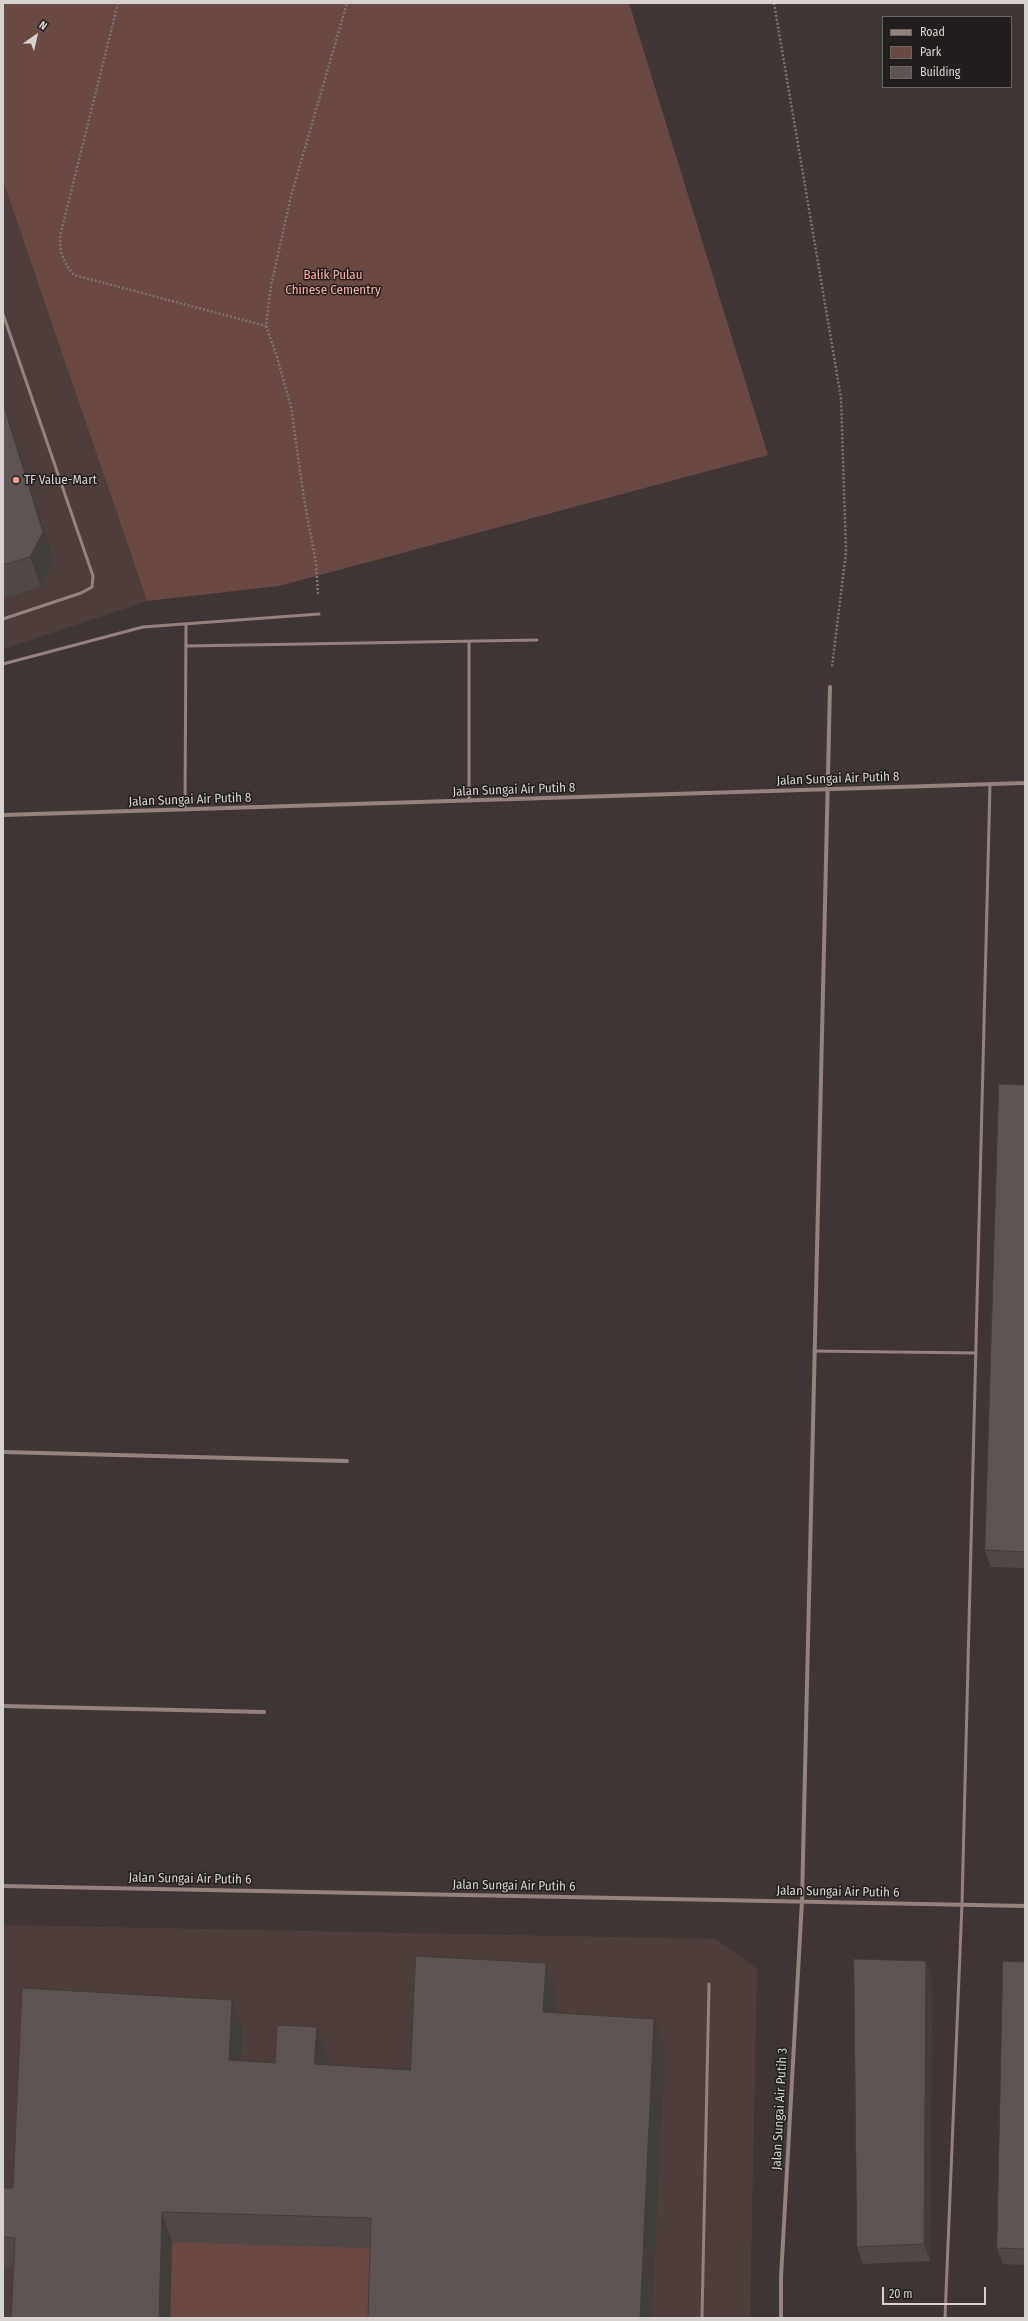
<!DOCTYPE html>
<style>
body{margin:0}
#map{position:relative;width:1028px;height:2321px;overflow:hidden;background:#3e3534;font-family:"Fira Sans Condensed",sans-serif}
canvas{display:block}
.frame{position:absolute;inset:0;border:4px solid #d7d1d0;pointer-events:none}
.legend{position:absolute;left:882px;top:16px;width:130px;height:72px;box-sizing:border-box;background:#221e1d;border:1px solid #6a6665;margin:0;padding:5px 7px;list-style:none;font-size:12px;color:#d7d1d0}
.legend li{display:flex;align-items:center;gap:8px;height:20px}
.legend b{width:20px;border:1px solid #6a6665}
.north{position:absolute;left:16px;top:16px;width:40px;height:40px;-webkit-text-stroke:3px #221e1d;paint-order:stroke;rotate:34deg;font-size:11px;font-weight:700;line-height:16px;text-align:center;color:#d7d1d0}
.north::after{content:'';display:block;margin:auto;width:14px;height:18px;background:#d7d1d0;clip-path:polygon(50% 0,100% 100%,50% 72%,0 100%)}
.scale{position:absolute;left:882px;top:2287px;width:104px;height:18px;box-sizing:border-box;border:2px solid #d7d1d0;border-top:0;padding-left:5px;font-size:12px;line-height:14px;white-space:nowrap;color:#d7d1d0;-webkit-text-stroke:3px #221e1d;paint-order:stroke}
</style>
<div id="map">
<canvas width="1028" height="2321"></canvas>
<div class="frame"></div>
<ul class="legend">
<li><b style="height:5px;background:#95817d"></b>Road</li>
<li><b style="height:11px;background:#6a4942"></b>Park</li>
<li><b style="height:11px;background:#5e5553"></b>Building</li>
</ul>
<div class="north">N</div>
<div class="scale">20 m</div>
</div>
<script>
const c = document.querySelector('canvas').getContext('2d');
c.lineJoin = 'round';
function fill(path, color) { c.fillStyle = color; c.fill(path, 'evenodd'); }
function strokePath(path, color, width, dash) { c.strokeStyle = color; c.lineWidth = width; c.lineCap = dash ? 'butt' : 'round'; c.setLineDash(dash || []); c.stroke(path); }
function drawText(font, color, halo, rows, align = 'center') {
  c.font = font + ' "Fira Sans Condensed",sans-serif'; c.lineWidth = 3; c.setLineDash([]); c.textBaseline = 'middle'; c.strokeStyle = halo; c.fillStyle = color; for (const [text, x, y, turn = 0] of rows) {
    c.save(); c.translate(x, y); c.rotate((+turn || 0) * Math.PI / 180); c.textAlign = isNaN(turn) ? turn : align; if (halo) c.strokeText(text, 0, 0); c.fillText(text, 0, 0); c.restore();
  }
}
fill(new Path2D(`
 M3,181L147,601L3,649Z
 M3,1925L716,1939L757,1969L750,2318H3Z`), '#4e3e3b');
fill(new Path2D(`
 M3,3H629L768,455L279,586L147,601L3,181Z
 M172,2242L382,2248L380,2318H170Z`), '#6a4942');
strokePath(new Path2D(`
 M118,3L61,232C58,250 63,262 74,275L266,326
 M774,3L841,398L846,552L832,667
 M318,594L316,563L304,499L291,407L277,357L266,326L271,286L291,196L347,3`), '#7c7473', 2.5, [2, 2]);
strokePath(new Path2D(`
 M3,314L93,576L92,587L81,593L3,619
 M186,646L537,640
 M3,664L143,627L319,614
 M469,801V641
 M185,810L186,624
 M814,1351L976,1353
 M702,2318L709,1984
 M945,2318L962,1904L990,784`), '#95817d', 3);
strokePath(new Path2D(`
 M3,815L1025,783
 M3,1452L347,1461
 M3,1706L264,1712
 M3,1886L1025,1906
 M781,2318V2277L802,1901L830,687`), '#95817d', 4);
fill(new Path2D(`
 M3,398L54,562L41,587L3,598Z
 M1025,1085V1568L991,1567L985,1550Z
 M1025,1962V2265L1003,2264L997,2248Z
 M546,1963L557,1993L556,2013L665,2049L652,2318H368L370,2248L172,2242L13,2267H3V2188H13L232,2000L243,2030L242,2061L275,2063L328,2057L327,2065L410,2070Z
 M932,1977L930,2261L863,2264L857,2247Z`), '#514947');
fill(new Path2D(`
 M3,398L54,562L41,587L30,557L3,403Z
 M926,1961L932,1977L930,2261L924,2244Z
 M546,1963L557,1993L554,2042L543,2012Z
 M232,2000L243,2030L240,2090L229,2060Z
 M654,2019L665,2049L652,2318H640Z
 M317,2027L328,2057L325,2094L314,2064Z
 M162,2212L172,2242L170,2318H159Z`), '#423c3a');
const building = new Path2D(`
 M3,403L43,532L30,557L3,565Z
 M999,1084L1025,1085V1552L985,1550Z
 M416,1956L546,1963L543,2012L654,2019L640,2318H368L371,2218L162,2212L159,2318H11L15,2238L3,2237V2188H13L22,1988L232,2000L229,2060L275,2063L277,2025L317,2027L314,2064L410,2070Z
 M854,1959L926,1961L924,2244L857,2247Z
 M1003,1961L1025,1962V2249L997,2248Z`);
fill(building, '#5e5553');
strokePath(building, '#423c3a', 1);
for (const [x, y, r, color] of [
 [16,480,4,"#f49d8d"]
]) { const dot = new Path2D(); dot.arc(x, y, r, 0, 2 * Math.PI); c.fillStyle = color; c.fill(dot); strokePath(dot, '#221e1d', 1.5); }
drawText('13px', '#f6b0a2', '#221e1d', [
 ["Balik Pulau",333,275],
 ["Chinese Cementry",333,290]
]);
drawText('13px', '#d7d1d0', '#221e1d', [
 ["TF Value-Mart",24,480]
], 'left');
drawText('13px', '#d7d1d0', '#221e1d', [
 ["Jalan Sungai Air Putih 8",838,779,-2],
 ["Jalan Sungai Air Putih 8",514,790,-2],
 ["Jalan Sungai Air Putih 8",190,800,-2],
 ["Jalan Sungai Air Putih 6",190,1879,1],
 ["Jalan Sungai Air Putih 6",514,1886,1],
 ["Jalan Sungai Air Putih 6",838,1892,1],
 ["Jalan Sungai Air Putih 3",780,2109,-87]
]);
</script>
